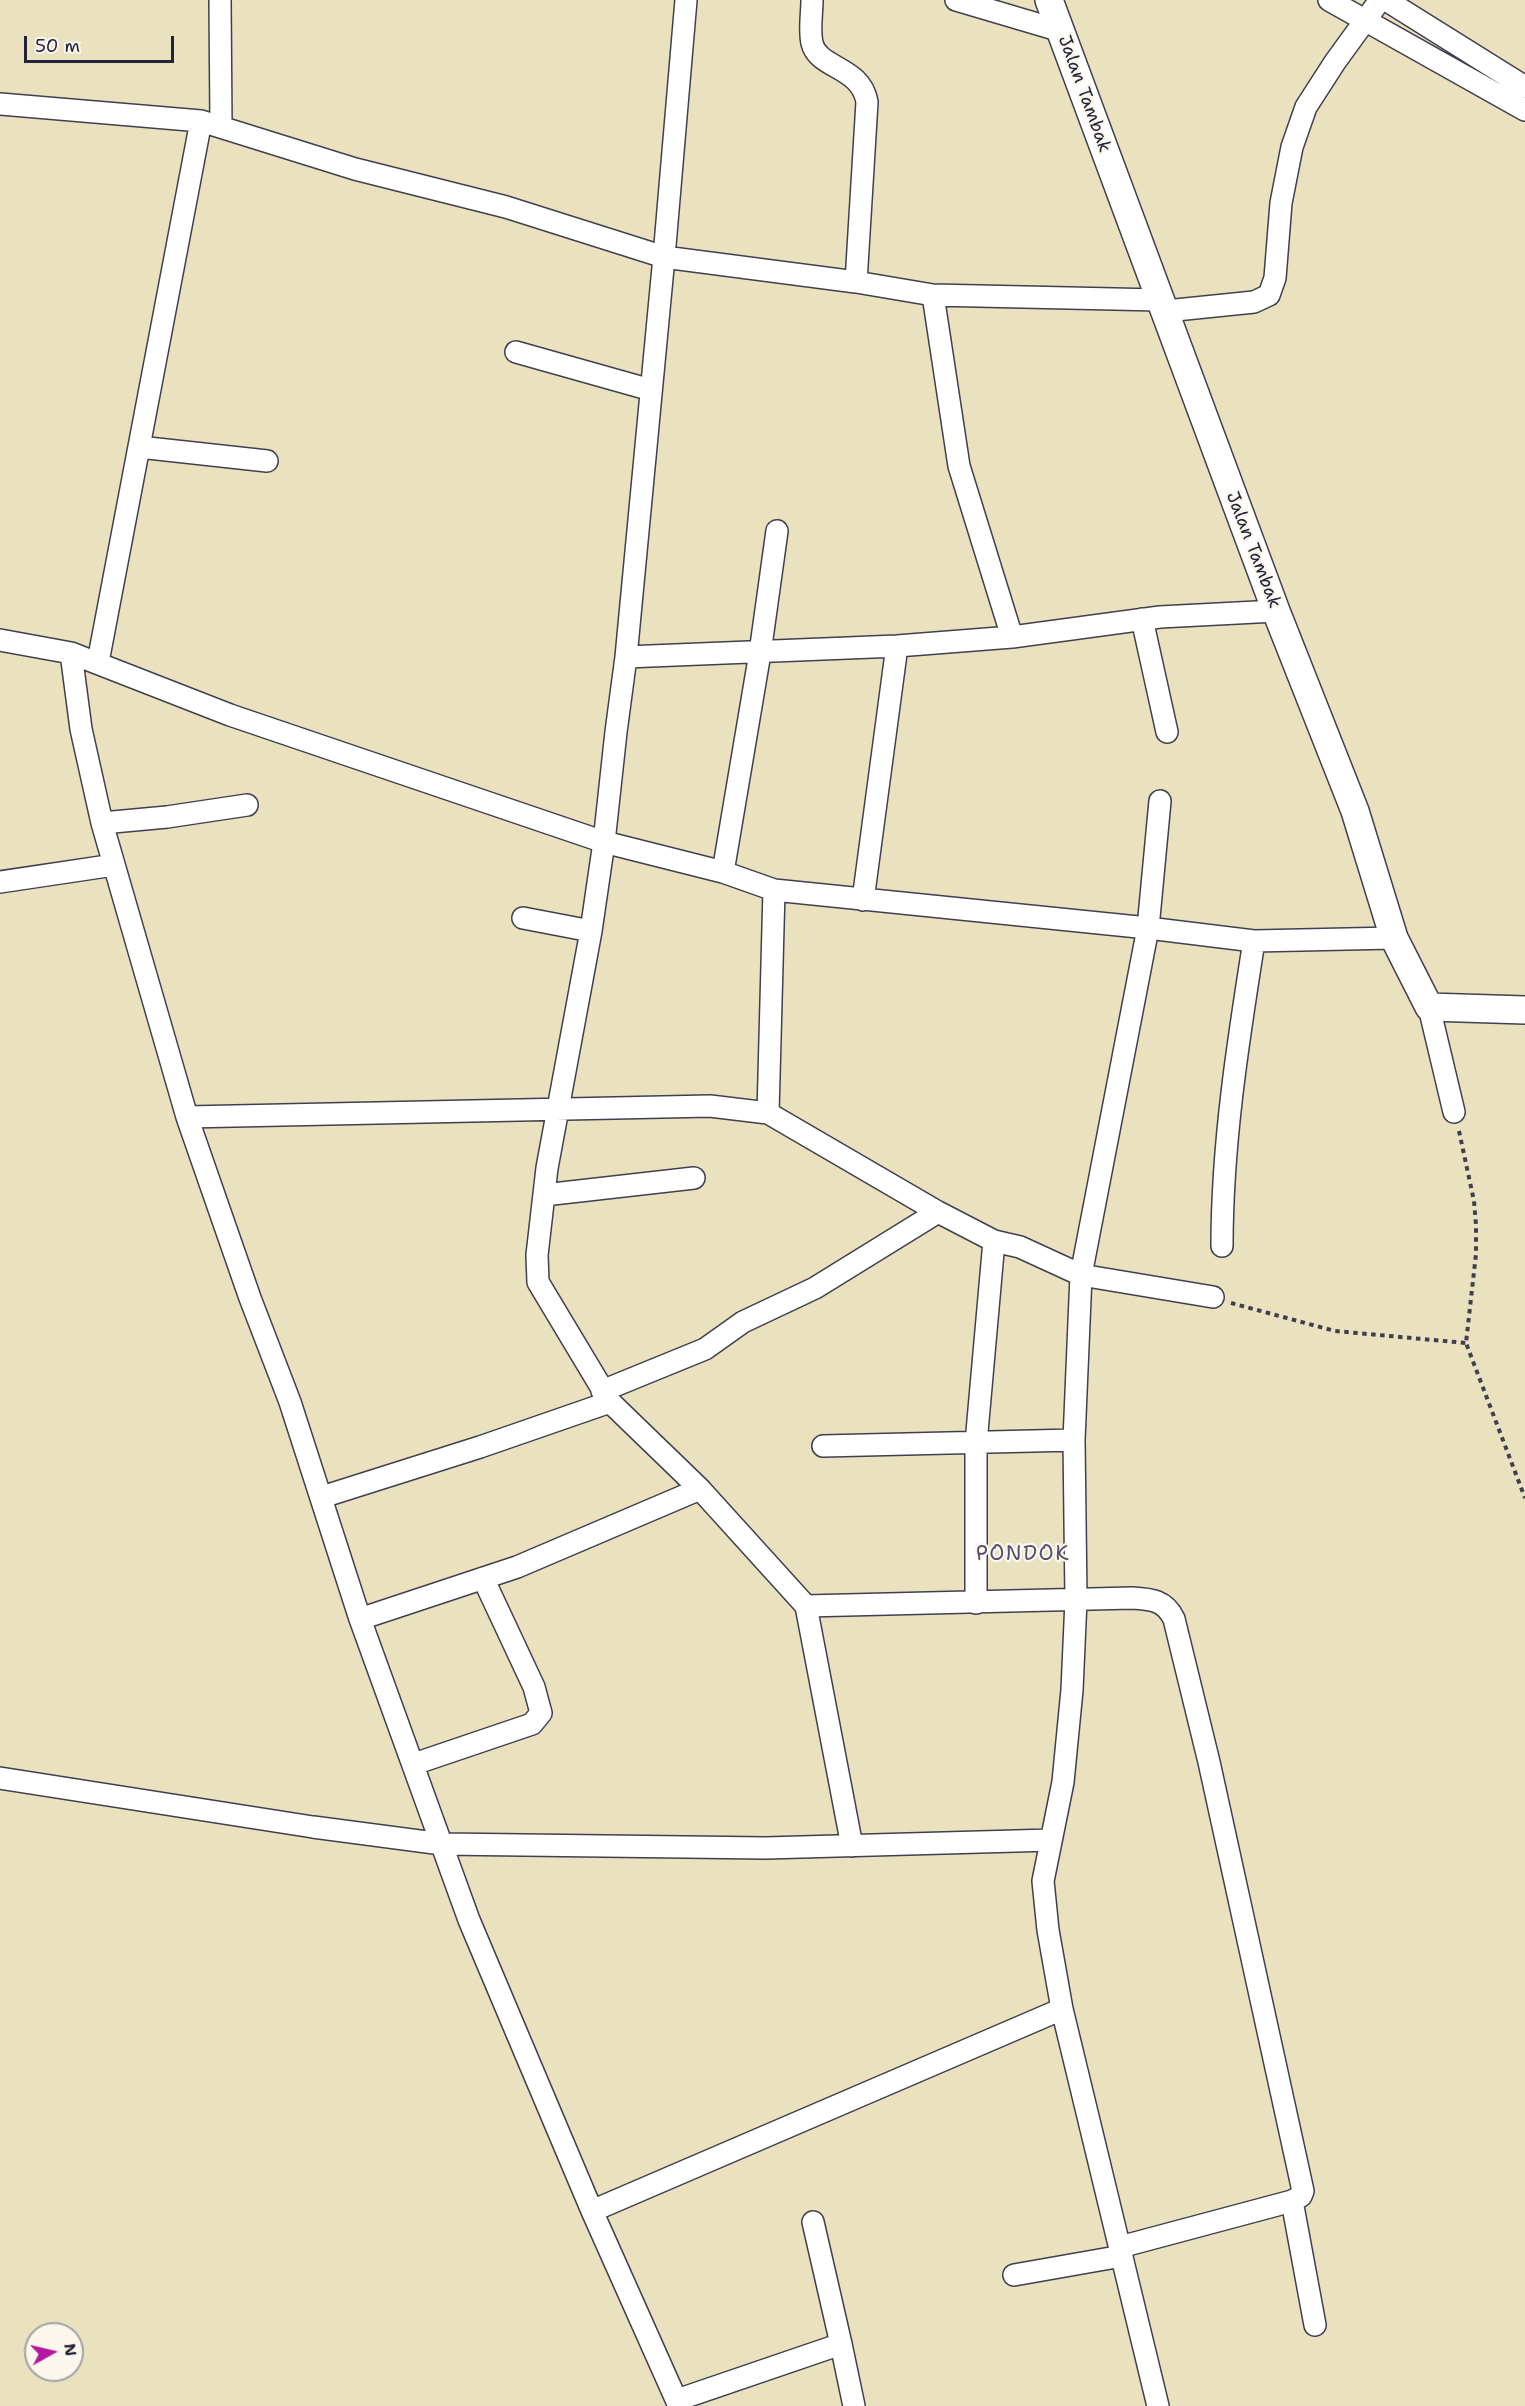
<!DOCTYPE html>
<style>
body{margin:0}
#map{position:relative;width:1525px;height:2406px;overflow:hidden;background:#eae1be;font-family:"Shantell Sans",sans-serif}
canvas{display:block}
.north{position:absolute;left:24px;top:2322px;width:60px;height:60px;box-sizing:border-box;background:#fbf7ec;border:2px solid #a4a2a5;border-radius:50%;rotate:82deg;font-size:16px;font-weight:700;line-height:24px;text-align:center;color:#22223b}
.north::after{content:'';display:block;margin:auto;width:21px;height:27px;background:#b5179e;clip-path:polygon(50% 0,100% 100%,50% 72%,0 100%)}
.scale{position:absolute;left:24px;top:36px;width:150px;height:27px;box-sizing:border-box;border:3px solid #22223b;border-top:0;padding-left:8px;font-size:18px;line-height:21px;white-space:nowrap;color:#22223b;-webkit-text-stroke:4px #fbf7ec;paint-order:stroke}
</style>
<div id="map">
<canvas width="1525" height="2406"></canvas>
<div class="north">N</div>
<div class="scale">50 m</div>
</div>
<script>
const c = document.querySelector('canvas').getContext('2d');
c.lineJoin = 'round';
function strokePath(path, color, width, dash) { c.strokeStyle = color; c.lineWidth = width; c.lineCap = dash ? 'butt' : 'round'; c.setLineDash(dash || []); c.stroke(path); }
function drawText(font, color, halo, rows, align = 'center') {
  c.font = font + ' "Shantell Sans",sans-serif'; c.lineWidth = 4.5; c.setLineDash([]); c.textBaseline = 'middle'; c.strokeStyle = halo; c.fillStyle = color; for (const [text, x, y, turn = 0] of rows) {
    c.save(); c.translate(x, y); c.rotate((+turn || 0) * Math.PI / 180); c.textAlign = isNaN(turn) ? turn : align; if (halo) c.strokeText(text, 0, 0); c.fillText(text, 0, 0); c.restore();
  }
}
const minor = new Path2D(`
 M220,0L221,125
 M686,0L664,257L626,657L616,732L604,842L591,931L547,1168L537,1255L538,1282L610,1402L700,1489L806,1606L852,1846
 M812,0C812,14 809,29 812,43C818,69 861,66 867,102L856,282
 M956,0L1061,31
 M1329,0L1525,110
 M1386,0L1525,87
 M0,104L201,121L355,169L506,207L664,257L856,282L933,295L1159,300
 M933,295L959,466L1012,637
 M1166,311L1254,302L1269,295L1275,278L1281,203L1292,147L1306,107L1335,62L1380,0
 M516,352L651,390
 M139,447L267,461
 M1142,619L1167,732
 M0,640L71,653L230,715L604,842L723,872L774,890L1148,928L1254,941L1394,938
 M71,653L81,729L102,823L187,1117L250,1298L290,1402L360,1619L469,1920L592,2211L679,2406
 M626,657L897,646L1012,637L1160,617L1276,611
 M98,662L201,121
 M102,823L167,817L247,805
 M723,872L760,653L777,531
 M0,882L114,865
 M863,900L897,646
 M523,918L591,931
 M1429,1007L1454,1112
 M768,1113L774,890
 M187,1117L710,1106L768,1113L938,1212L994,1241L1020,1247L1081,1275L1213,1297
 M544,1195L694,1178
 M1222,1246C1222,1144 1238,1042 1254,941
 M602,1391L705,1349L743,1322L815,1288L938,1212
 M823,1446L1074,1440
 M322,1497L480,1447L610,1402
 M976,1603V1443L994,1241
 M806,1606L1132,1598C1151,1599 1165,1600 1174,1619L1209,1762L1303,2191L1301,2196L1292,2201L1120,2247
 M360,1619L517,1567L700,1489
 M414,1764L532,1724L541,1713L534,1687L483,1578
 M0,1778L313,1827L442,1844L766,1848L1051,1840
 M1292,2201L1315,2325
 M592,2211L1062,2009
 M813,2222L841,2344
 M1014,2275L1122,2256
 M677,2400L841,2344L854,2406
 M1158,2406L1062,2009L1048,1930L1043,1881L1063,1782L1072,1690L1076,1600L1074,1440L1081,1275L1148,928L1160,801`);
const tertiary = new Path2D(`
 M1049,0L1276,611L1355,811L1394,938L1429,1007L1525,1010`);
strokePath(minor, '#403f4f', 24);
strokePath(tertiary, '#403f4f', 30);
strokePath(new Path2D(`
 M1459,1131L1474,1201L1476,1225V1254L1466,1343L1525,1498
 M1231,1303L1335,1331L1466,1343`), '#403f4f', 4, [4.5, 4.5]);
strokePath(minor, '#fff', 21);
strokePath(tertiary, '#fff', 27);
drawText('18px', '#22223b', '#fbf7ec', [
 ["Jalan Tambak",1084,94,70],
 ["Jalan Tambak",1253,550,69]
]);
c.letterSpacing = '1.5px';
drawText('21px', '#534e6f', '#fbf7ec', [
 ["PONDOK",1023,1555]
]);
c.letterSpacing = '0px';
</script>
